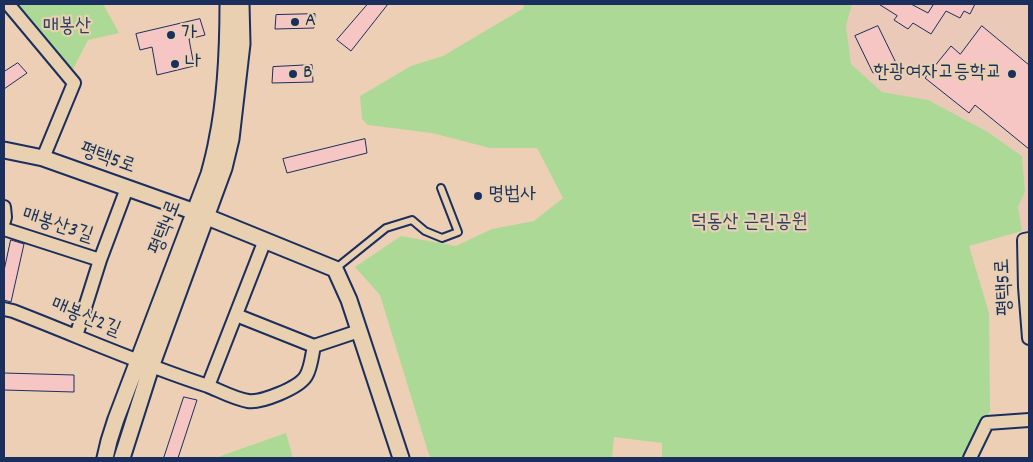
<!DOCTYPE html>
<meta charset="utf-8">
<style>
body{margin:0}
#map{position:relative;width:1033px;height:462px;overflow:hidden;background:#eccfb5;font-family:Dekko,sans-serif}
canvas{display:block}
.frame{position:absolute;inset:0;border:5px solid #1b2f5e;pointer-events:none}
</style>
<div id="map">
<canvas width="1033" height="462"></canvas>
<div class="frame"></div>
</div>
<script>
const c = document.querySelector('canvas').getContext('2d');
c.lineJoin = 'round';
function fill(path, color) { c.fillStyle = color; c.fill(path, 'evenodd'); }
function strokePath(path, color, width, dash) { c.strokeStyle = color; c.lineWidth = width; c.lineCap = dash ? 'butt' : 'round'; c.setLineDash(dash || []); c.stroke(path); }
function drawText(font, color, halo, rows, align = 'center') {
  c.font = font + ' Dekko,"Poor Story",sans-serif'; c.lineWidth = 4.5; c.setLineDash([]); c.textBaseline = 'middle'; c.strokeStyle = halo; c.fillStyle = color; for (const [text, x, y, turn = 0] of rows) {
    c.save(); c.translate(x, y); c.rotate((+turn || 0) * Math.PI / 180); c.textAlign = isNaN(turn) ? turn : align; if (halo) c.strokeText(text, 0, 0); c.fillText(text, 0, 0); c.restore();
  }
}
fill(new Path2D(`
 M852,4H1029V230L1022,231L1018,207L1025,192L928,100L882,92L851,64L846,26Z`), '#ebc9b8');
fill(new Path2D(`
 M14,4H103L119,33L88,40L73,69Z
 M523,4H852L846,26L851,64L882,92L928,100L986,131L1022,156L1025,192L1018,207L1022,231L969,246L989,313L990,411L964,458H662V443L614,437L612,458H432L429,455L380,295L355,267L401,236L456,246L492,229L534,221L563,198L537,148H490L432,133L368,125L362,119L360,96L411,66L443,56L524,8Z
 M286,433L293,458H215Z`), '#add997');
const building = new Path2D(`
 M368,4H388L351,51L337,40Z
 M879,4H911L928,13L933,5L930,4H975L970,14L964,11L960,18L946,11L931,34L913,23L908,29L894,20L897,16Z
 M315,14L314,28L275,29L276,15Z
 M200,19L205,35L189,39L194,66L157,75L152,47L140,50L136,34Z
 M878,26L897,65L873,73L855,36Z
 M982,26L1029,65V149L975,105L969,113L925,78L951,46L960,54Z
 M18,63L27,73L4,89V72Z
 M312,65L313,82L272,83L273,67Z
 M365,139L367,153L287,173L283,159Z
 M11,240L24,244L11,302L4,300V271Z
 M4,373L74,375V392L4,390Z
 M184,397L197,400L178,458H164Z`);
fill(building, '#f6c6c4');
strokePath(building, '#1b2f5e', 1);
const service = new Path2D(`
 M335,269L386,228L412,220L425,231L442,238L458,232L441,188`);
const minor = new Path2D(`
 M8,4L74,83L43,158
 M4,207L5,217L4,221
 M4,229L100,260
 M1029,239L1024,240L1025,287L1029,338
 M4,309L13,311C78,336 142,365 208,386L265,240
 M76,336L100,260L127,188
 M314,346L359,331
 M208,386C220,391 235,399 248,401C261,403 299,388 306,376C311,368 312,355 314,346L236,315
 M970,458L987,423L1029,420`);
const tertiary = new Path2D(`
 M4,150L43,158L195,212L335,269L349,300L401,458
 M105,458L109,441L116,419L209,174C212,163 215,152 217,140C226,97 228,48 228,4
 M122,458L151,367L224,168L231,139L242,44L241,4`);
strokePath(service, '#1b2f5e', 10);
strokePath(minor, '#1b2f5e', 16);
strokePath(tertiary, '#1b2f5e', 19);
strokePath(service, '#e8d0b1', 6);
strokePath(minor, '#e8d0b1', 12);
strokePath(tertiary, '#e8d0b1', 15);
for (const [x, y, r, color] of [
 [295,22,5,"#1b2f5e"],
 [171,35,5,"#1b2f5e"],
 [175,64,5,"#1b2f5e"],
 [293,74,5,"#1b2f5e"],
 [1012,74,5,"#1b2f5e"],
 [478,196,5,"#1b2f5e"]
]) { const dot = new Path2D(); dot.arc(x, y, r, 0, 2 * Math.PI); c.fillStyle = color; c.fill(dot); strokePath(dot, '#e8d0b1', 2); }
drawText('20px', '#1b2f5e', '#e8d0b1', [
 ["A",305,22],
 ["가",181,35],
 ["나",185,64],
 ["B",303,74],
 ["한광여자고등학교",1002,74,"right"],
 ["명법사",488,196]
], 'left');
drawText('20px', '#2a4064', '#e8d0b1', [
 ["매봉산",67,28],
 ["덕동산 근린공원",749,224]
]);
drawText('20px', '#1b2f5e', '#e8d0b1', [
 ["평택5로",107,160,19],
 ["매봉산3길",57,227,18],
 ["평택4로",167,228,-69],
 ["평택5로",1006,287,-93],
 ["매봉산2길",85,319,22]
]);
</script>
